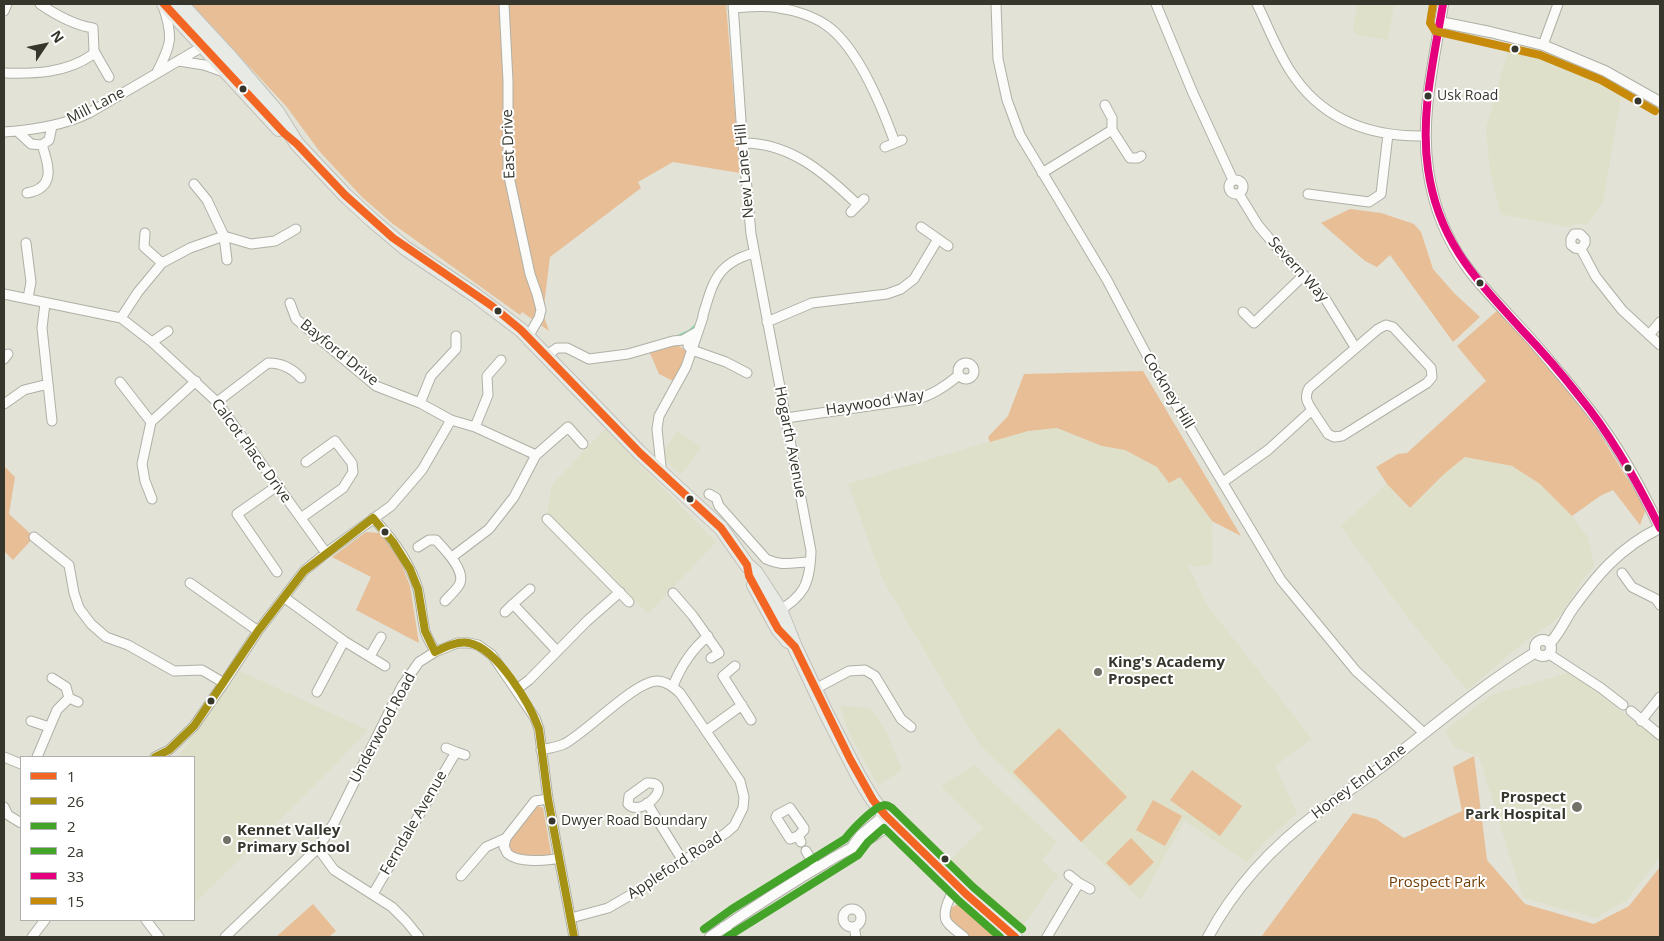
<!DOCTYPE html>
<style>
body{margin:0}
#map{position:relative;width:1664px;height:941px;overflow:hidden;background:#e2e2d6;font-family:"Open Sans",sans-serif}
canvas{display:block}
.frame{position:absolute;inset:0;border:5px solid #36362d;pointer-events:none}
.legend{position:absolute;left:20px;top:756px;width:175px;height:165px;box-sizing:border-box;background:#fff;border:1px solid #afafab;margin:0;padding:6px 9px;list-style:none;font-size:15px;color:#36362d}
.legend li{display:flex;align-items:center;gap:10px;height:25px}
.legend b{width:25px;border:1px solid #afafab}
.north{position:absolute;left:20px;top:20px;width:50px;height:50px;-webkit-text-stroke:4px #fff;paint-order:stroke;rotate:56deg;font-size:14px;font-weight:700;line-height:20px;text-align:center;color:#36362d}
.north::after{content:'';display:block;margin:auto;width:18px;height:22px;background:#36362d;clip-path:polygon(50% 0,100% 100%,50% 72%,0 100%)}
</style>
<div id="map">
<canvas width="1664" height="941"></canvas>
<div class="frame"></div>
<ul class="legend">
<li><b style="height:6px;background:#f26522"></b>1</li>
<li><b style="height:6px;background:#a59214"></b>26</li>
<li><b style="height:6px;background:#43a429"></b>2</li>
<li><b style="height:6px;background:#43a429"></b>2a</li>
<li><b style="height:6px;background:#e5007d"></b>33</li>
<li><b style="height:6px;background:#c78a0b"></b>15</li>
</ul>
<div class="north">N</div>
</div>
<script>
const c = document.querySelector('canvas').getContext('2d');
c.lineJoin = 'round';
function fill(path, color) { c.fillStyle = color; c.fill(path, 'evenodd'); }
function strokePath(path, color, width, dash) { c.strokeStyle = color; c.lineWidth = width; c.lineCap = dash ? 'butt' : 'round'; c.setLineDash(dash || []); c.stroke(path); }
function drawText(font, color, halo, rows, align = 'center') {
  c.font = font + ' "Open Sans",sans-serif'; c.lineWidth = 4; c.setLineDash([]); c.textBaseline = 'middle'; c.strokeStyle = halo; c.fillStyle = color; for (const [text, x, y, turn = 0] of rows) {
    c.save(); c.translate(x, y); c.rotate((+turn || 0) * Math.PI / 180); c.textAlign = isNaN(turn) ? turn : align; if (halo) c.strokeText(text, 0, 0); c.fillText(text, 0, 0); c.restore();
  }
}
fill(new Path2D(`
 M1358,4H1394L1388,40L1357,35L1354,32L1353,26Z
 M1510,44L1571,67L1622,90L1603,203L1587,224H1575L1568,227L1501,214L1490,171L1486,128Z
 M1057,428L1102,446L1125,450L1157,467L1169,483L1180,476L1212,521L1213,564L1196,567L1188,565L1207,605L1312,739L1275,766L1297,813L1266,841L1247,862L1184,821L1141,900L979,744L883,580L848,484L1014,434L1028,431Z
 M605,429L716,542L648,614L547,514L552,485Z
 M677,431L702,447L681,474L661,457Z
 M1465,457L1512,466L1540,484L1572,516L1589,539L1594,566L1583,579L1563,612L1551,624L1527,640L1467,690L1408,618L1341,526L1387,484L1409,508L1444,474Z
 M240,671L368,730L325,775L194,904V757H175L179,755Z
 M1572,672L1639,726L1660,738V856L1627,900L1596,918L1523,898L1479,757L1455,747L1445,731L1491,695Z
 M840,706L869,708L877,716L888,736L902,770L878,785L849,733Z
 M974,765L1057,842L1040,862L1042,860L1059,877L1053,882L1021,929L1002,915L962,874L963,873L950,860L983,828L941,786Z`), '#dfe0c9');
fill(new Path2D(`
 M191,4H726L740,173L673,162L638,182L641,188L550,257L543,314L549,331L522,312L520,315L393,224L362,197L320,152L286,106Z
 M1350,209L1381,213L1414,224L1421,232L1433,269L1454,293L1480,317L1453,342L1390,255L1377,267L1365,261L1321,223Z
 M1499,309L1570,393L1596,428L1646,509L1640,525L1613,490L1600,496L1572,516L1540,484L1512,466L1465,457L1444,474L1410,508L1387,484L1376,467L1398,454L1407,453L1486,381L1457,346Z
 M676,344L688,352L673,381L659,374L649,351Z
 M1143,371L1241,536L1212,521L1180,477L1169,483L1157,467L1125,450L1102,446L1057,428L1028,431L990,442L988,437L1008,416L1024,374Z
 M4,466L15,477L9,514L34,537L13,560L4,551Z
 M366,532L380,533L400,560L410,586L419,643L356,610L371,577L332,557Z
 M1059,728L1127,797L1081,842L1013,772Z
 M1474,756L1487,860L1525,904L1594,924L1629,906L1660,867V937H1261L1353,813L1376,819L1404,838L1462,811L1453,767Z
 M1192,770L1242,806L1220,836L1170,800Z
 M1153,800L1182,816L1165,846L1136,830Z
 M535,805L543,808L552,858L515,854L509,848L510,840Z
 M1131,838L1154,862L1130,886L1106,863Z
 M963,902L1006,937H969C961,929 946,920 950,908Z
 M313,904L336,931L329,937H276Z`), '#e8be96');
strokePath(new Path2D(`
 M678,336L689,331L697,324`), '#80d3ad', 2);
const minor = new Path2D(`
 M504,4L508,81V172L530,274L537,294L541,310L539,318L528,337
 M733,4L741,121L751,234L811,551C810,584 804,597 775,613
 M996,4L998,59L1007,100L1020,135L1107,280L1151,363L1281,580L1356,671L1424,733
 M1156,4L1192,91L1233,180
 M1257,4C1268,26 1277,51 1291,72C1322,120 1370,137 1425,136
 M733,8C748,7 764,5 779,8C794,10 813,16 826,25C858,47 882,107 895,143L902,140
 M4,11L7,4
 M1543,45L1558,4
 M94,51L109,77
 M179,61L204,65L224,72
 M5,73C35,74 66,73 92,55L94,51L93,28C73,25 56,15 40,4
 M156,74C171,45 174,38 163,6
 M1112,130L1130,158H1138L1141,156
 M17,131L31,144L42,145L49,140L52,126
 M4,132C33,130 62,126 89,113L207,44
 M742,143C790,142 826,174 858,205L864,199
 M885,147L895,143
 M1042,173L1112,130V118L1105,105
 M1229 187a7 7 0 1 1 14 0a7 7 0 1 1-14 0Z
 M194,184L207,200L224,236L227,260
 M27,193C56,188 49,165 42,145
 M1239,194L1258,225L1273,243L1326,300L1355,347
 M1308,194L1369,202L1381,194L1388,134
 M851,212L858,205
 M921,227L948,246
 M145,233L144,247L162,263
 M26,243L31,282L28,298
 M1581,249L1585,243V239L1580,234H1574L1571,239V245L1575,248L1581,249L1596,277L1622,310L1660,345
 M4,294L121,318L152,342L217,402L326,553
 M45,303L42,328L52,421
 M290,303L296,319L376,386L420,403L451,420L475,427L536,455
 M1243,312L1254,323L1304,275
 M703,315C713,282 717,263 754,253
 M121,318L138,292L162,263L190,248L224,236L251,244L275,241L296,229
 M767,322L812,303L887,294L901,289L914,279L938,239
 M1649,335L1660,322
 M152,342L168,331
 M688,346L692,350L726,362L747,373
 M547,355L557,348H567L589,359L628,354L673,341L683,340L697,332
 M4,359L8,354
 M958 371a8 8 0 1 1 16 0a8 8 0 1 1-16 0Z
 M120,382L151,422
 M217,402L268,363C281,363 292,368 301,378
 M420,403L431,376L456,349V336
 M4,404L24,390L48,384
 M786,418L917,399C933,395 946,386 959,375
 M475,427L488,395L487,376L501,360
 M660,471L661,466L657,429L659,416L686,367L703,317
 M1223,482L1268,450L1312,410C1307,402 1304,397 1309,388L1378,329L1386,325L1393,327L1431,368L1432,377L1427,383L1342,436L1334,437L1328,434L1312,410
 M709,494L716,498L719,506L766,559C784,567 792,562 810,562
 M152,499L145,481L142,464L151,422L196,381
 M301,518L343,488L353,472L352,463L335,441L306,462
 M373,518C392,538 410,562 418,589C421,603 422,617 425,631C427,638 432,645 435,652
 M547,519L629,602
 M34,537L69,565L74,593L79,608L91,624L106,637L128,645L174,671L202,670L224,683
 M418,547L429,540H436C444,549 465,569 460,583C458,589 449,596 445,601
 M452,557L489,529L514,497L536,455L568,427L583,444
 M277,572L237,514L277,486
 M1622,573L1632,587L1656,599L1660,605
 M190,583L258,631
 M530,589L513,604L557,651
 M673,593L693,616L719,653L711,658
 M285,598L344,641L385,666
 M505,612L513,604
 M1549,654L1601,688L1623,705
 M370,656L381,637
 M735,666L723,676L751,720
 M52,678L66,687L69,698L78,702
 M673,686C681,666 691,650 708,636
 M517,689L529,680L587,621L620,592
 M815,689L849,671L865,670L875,676L901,719L911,727
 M317,692L344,641
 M1631,711L1660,735
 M31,721L49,727
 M1641,721L1660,697
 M706,731L742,705
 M446,748L456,752
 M541,750C549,748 557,747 564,744C586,733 635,681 657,681C666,681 673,687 680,693L740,781L744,797L743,808L734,826L726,833L634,893L608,908L571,918
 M4,757L21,764
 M37,757L57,710L69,698
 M155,757L169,750L194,726L224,683L258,631L304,571L326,553L391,506L422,470L451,420
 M647,783C676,781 642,819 628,804L629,796Z
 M548,799L535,801L506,838L504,847C506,849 506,852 508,854C518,863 547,861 559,858
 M647,803L683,861
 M4,807L8,815L21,823
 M798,836L804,830V828L790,808L777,815L776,817L790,839L798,836L801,842
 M318,848L334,870L392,907L406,921L419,937
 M806,851L816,868
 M1069,875L1079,883
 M461,876L486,847L506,838
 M957,885C952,893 942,910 946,920C949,927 959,932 964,937
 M373,894L456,752L465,755
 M843 918a9 9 0 1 1 18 0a9 9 0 1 1-18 0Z
 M146,920L159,937
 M854,927L856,937
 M32,937L45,920
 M225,937L318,848L334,823L402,686L419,662L435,652L457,643H469L478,645L492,655L535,718L539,729L548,799L574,937
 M1047,937L1079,883L1090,889`);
const tertiary = new Path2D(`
 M1443,4C1435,58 1420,114 1428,169C1433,205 1447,241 1469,270C1495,303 1526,331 1552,364C1570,385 1588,406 1604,429C1626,460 1644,494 1660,528
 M1440,22L1490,32L1543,45L1605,71L1660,102
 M1535 648a8 8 0 1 1 16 0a8 8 0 1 1-16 0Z
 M1550,643C1559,634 1564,622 1571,611C1596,576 1620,547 1660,528
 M853,846L861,835L885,815
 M724,927L732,937
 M710,937C749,910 789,884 830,860C851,847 874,839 892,822
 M1208,937C1235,886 1274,845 1320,811C1341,796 1363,781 1384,765C1434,726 1482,685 1536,652`);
const primary = new Path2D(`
 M164,4L279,129
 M181,4L230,57L277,112L297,144L345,195L372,220L405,248L475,295L521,330L640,453L721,528L747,565L756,573L780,610L795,647L825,711L859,777L873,800L885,815L966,894L1015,937
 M754,585L778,629L788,641`);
strokePath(minor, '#afb0a6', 11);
strokePath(tertiary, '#afb0a6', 12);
strokePath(primary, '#c1c1bb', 16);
strokePath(minor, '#fbfbf9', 9);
strokePath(tertiary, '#fbfbf9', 10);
strokePath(primary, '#e8eae5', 14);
strokePath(new Path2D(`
 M164,4L284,133L297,144L345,195L393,238L492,306L521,330L640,453L721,528L747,565L749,576L778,629L795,647L850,759L873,800L885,815L966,894L1015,937`), '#f26522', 8);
strokePath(new Path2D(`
 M373,518L393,542L410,569L418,589L425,631L435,652
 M435,652C445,647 457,641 469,643C497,648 530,704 539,729L548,799L574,937
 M155,757L169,750L194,726L258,631L304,571L373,518`), '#a59214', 8);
strokePath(new Path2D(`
 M727,937L858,855L868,842L884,828L959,901L1000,937`), '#43a429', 8);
strokePath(new Path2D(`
 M704,929L732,909L845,839C851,831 874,806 885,805C888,805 889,806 892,808L973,887L1022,929`), '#43a429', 8);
strokePath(new Path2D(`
 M1443,4C1434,58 1420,114 1428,169C1438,241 1476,279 1522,330C1542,351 1561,373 1579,396C1612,436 1637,481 1660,528`), '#e5007d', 8);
strokePath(new Path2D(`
 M1433,4L1430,23L1435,31L1540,55L1601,80L1655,111`), '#c78a0b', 8);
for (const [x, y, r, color] of [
 [1515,49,4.5,"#36362d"],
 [243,89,4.5,"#36362d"],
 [1428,96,4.5,"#36362d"],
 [1638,101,4.5,"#36362d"],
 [1480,283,4.5,"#36362d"],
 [498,311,4.5,"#36362d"],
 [1628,468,4.5,"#36362d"],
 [690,499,4.5,"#36362d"],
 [385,532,4.5,"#36362d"],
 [1098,672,5,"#727268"],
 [211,701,4.5,"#36362d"],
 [1577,807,6,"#727268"],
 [552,821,4.5,"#36362d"],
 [227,840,5,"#727268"],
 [945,859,4.5,"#36362d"]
]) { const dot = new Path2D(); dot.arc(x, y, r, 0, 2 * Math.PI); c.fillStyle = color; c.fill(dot); strokePath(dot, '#fff', 2); }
drawText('14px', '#36362d', '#fff', [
 ["Usk Road",1437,96],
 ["Dwyer Road Boundary",561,821]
], 'left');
drawText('15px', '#36362d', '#fff', [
 ["Mill Lane",96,106,-27],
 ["East Drive",509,144,-92],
 ["New Lane Hill",745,171,-95],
 ["Severn Way",1298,270,48],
 ["Bayford Drive",339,353,39],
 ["Cockney Hill",1168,391,59],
 ["Haywood Way",875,403,-9],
 ["Hogarth Avenue",790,442,79],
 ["Calcot Place Drive",251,451,54],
 ["Underwood Road",383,728,-62],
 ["Honey End Lane",1359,782,-37],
 ["Ferndale Avenue",414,823,-60],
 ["Appleford Road",675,866,-33]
]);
drawText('bold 15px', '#36362d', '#fff', [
 ["King's Academy",1108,663],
 ["Prospect",1108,680],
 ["Prospect",1566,798,"right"],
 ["Park Hospital",1566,815,"right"],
 ["Kennet Valley",237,831],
 ["Primary School",237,848]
], 'left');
drawText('15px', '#723d05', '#fff', [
 ["Prospect Park",1437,883]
]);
</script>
